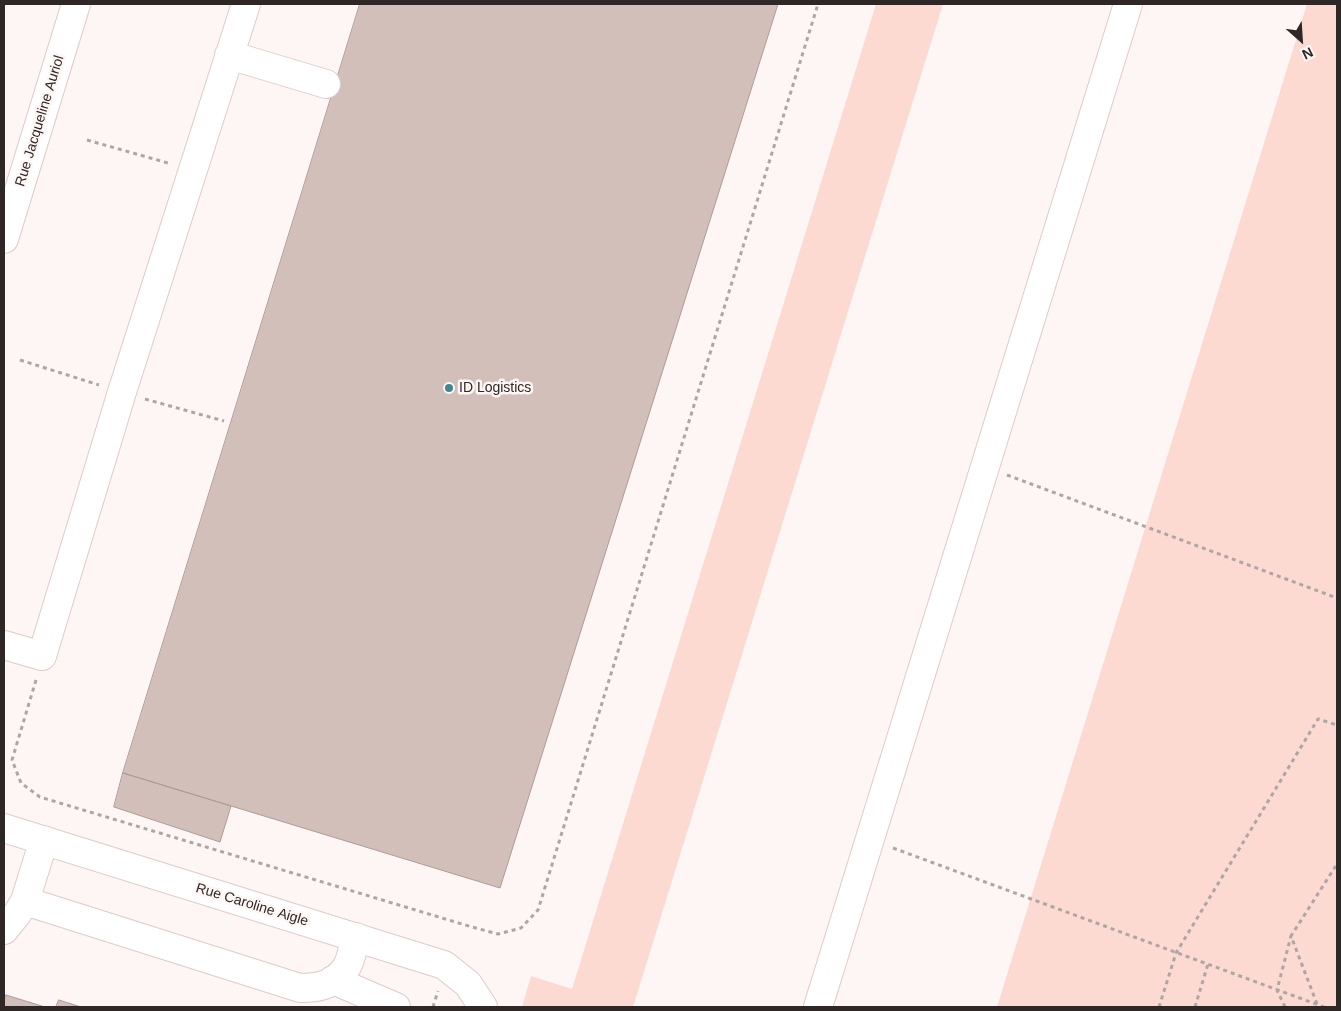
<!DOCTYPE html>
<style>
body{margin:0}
#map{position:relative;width:1341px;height:1011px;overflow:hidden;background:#fef6f4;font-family:Arial,sans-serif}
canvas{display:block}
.frame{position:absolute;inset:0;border:5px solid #2e2725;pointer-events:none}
.north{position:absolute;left:1276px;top:15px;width:50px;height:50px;-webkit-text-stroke:4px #fef6f4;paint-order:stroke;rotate:154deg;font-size:14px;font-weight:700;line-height:20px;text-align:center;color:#2e2725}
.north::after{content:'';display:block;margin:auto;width:18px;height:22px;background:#2e2725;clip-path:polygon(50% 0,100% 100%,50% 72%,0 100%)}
</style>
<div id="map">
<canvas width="1341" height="1011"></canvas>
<div class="frame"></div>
<div class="north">N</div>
</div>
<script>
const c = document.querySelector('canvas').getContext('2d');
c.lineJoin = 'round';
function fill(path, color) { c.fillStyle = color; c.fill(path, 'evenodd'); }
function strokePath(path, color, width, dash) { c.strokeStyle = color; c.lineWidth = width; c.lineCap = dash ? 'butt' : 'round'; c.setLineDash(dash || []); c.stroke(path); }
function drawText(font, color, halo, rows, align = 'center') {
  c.font = font + ' Arial,sans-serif'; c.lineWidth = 5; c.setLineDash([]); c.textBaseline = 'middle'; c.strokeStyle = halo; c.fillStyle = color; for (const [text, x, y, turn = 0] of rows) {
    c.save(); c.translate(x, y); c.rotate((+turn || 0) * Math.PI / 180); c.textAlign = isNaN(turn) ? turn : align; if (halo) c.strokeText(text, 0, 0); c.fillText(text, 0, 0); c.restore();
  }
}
fill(new Path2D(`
 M876,4H943L633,1007H522L531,976L572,989Z
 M1307,4H1337V1007H997Z`), '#fcdad2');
const building = new Path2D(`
 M360,4H778L500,888L123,773Z
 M123,773L231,806L220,842L114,807Z
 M6,995L45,1007H4Z
 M59,1000L81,1007H56Z`);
fill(building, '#d2bfba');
strokePath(building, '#ae9b97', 1);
const minor = new Path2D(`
 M229,55L326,84
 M4,239L76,4
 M4,645L42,656L122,392L246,4
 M4,828L444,965L468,984L483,1007
 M25,901L300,988C319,988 334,985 346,968C351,961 353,947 356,937
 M4,930L17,914L25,901L44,840
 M333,980L396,1007
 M818,1007L1128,4`);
strokePath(minor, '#dfcbc7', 30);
strokePath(new Path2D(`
 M87,140L168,163
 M20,360L99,385
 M145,399L224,421
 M1007,475L1337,598
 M36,680L12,760L21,783L40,797L472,927L498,934L521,928L538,910L818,4
 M893,848L1324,1007
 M1317,1004L1291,936L1337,864
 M433,1007L438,991
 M1159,1007L1176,953L1318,719L1337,725
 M1195,1007L1208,964
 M1285,1007L1277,990L1291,936`), '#ada6a4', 3, [4, 4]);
strokePath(minor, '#fff', 28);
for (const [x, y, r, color] of [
 [449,388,5,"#418694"]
]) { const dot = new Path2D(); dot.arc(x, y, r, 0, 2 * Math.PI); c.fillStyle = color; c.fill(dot); strokePath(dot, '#fef6f4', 2); }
drawText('14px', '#2e2725', '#fef6f4', [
 ["Rue Jacqueline Auriol",40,121,-73],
 ["Rue Caroline Aigle",252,905,17]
]);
drawText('14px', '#2e2725', '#fef6f4', [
 ["ID Logistics",459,388]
], 'left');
</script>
